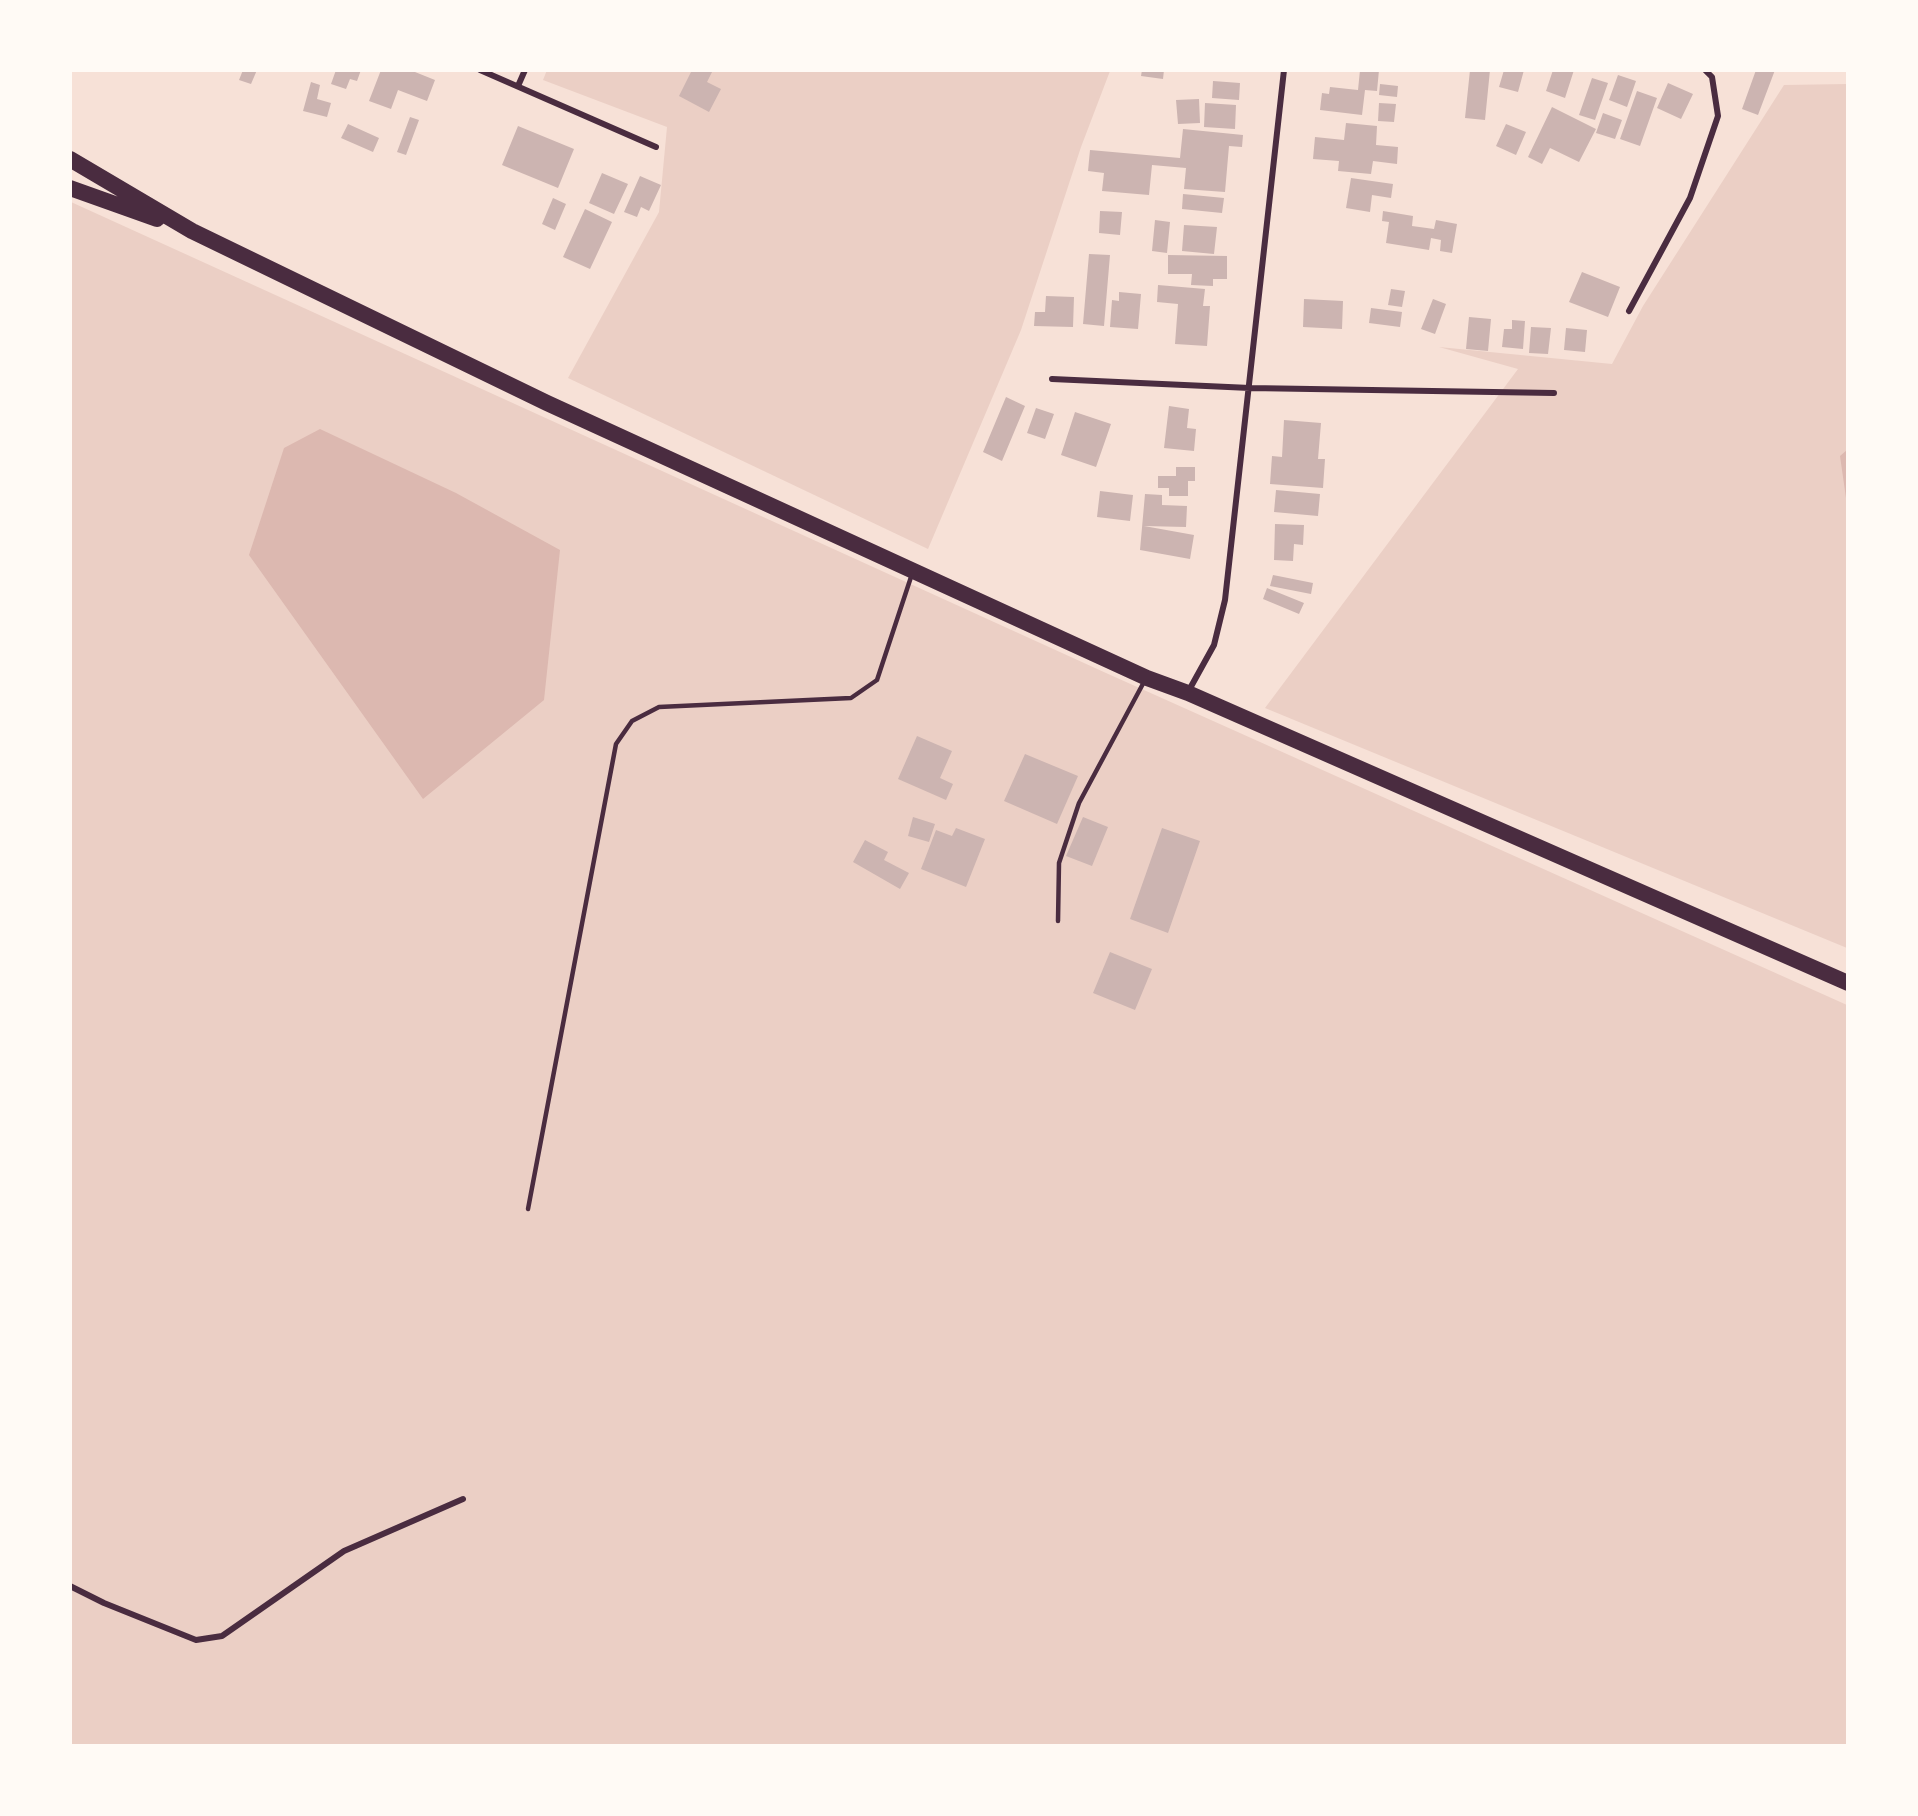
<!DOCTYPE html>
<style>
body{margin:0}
#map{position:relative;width:1918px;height:1816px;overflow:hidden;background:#f7e1d7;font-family:"Archivo Narrow",sans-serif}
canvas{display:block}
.frame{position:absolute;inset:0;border:72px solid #fffaf5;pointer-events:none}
</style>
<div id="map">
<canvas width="1918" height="1816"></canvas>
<div class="frame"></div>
</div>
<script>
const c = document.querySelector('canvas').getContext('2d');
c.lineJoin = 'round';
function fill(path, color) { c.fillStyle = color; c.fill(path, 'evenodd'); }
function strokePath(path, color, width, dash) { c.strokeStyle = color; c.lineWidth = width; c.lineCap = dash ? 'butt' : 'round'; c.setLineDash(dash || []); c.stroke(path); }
fill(new Path2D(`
 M547,70L1110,71L1081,147L1021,330L928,549L568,378L659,212L667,127L543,80Z
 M1847,84V948L1265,708L1518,369L1439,347L1612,364L1643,306L1784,85Z
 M71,202L1106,673L1847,1005V1745L71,1746Z`), '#ebcfc5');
fill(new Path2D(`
 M320,429L456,493L560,550L544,700L423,799L249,555L284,448Z
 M1847,450V505L1840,456Z`), '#dcb8b0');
fill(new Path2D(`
 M243,70H257L251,84L239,80Z
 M336,70H361L357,81L350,79L346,89L331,84Z
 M381,70H410L435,80L427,101L398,90L391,109L369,101Z
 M692,70H713L707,82L721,89L709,112L679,96Z
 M1142,70H1164L1163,79L1141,76Z
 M1360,70H1379L1377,91L1365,90L1362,115L1320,110L1322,93L1329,94L1330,87L1358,90Z
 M1470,70H1490L1485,120L1465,118Z
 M1504,70H1524L1518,92L1499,87Z
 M1553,70H1574L1565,98L1546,91Z
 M1756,70H1775L1758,115L1742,109Z
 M1618,75L1636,81L1627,107L1609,100Z
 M1592,78L1608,83L1595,120L1579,115Z
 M1213,81L1240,83L1239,100L1212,98Z
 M311,82L320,85L317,99L331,103L327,117L303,111Z
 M1668,83L1693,94L1681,119L1657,108Z
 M1380,84L1398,86L1397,97L1379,95Z
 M1637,91L1657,98L1640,146L1620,139Z
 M1199,99L1200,123L1178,124L1176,100Z
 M1205,103L1236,105L1235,129L1204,127Z
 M1379,103L1396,104L1394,122L1378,121Z
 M1552,107L1596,129L1579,162L1550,148L1542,164L1528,157Z
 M1603,113L1622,120L1615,139L1596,133Z
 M410,117L419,120L406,155L397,152Z
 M1346,123L1377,126L1376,145L1398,147L1397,164L1373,161L1371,174L1338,171L1339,161L1313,159L1315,137L1344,140Z
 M348,124L379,138L373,152L341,138Z
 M1506,124L1526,132L1516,155L1496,146Z
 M518,126L574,149L558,188L502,165Z
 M1183,129L1243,135L1242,147L1229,146L1225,192L1184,189L1186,168L1152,165L1149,195L1102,191L1104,173L1088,171L1090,150L1180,158Z
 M602,173L628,184L614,214L589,203Z
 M640,176L661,185L649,211L641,207L637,217L624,212Z
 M1351,178L1393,184L1391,198L1372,195L1370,212L1346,208Z
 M1183,194L1224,198L1222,213L1182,209Z
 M553,198L566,204L555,230L542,224Z
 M585,209L612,222L590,269L563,257Z
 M1100,211L1122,212L1120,235L1099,233Z
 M1383,211L1413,216L1412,226L1434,229L1436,220L1457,224L1452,253L1440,251L1441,240L1431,238L1429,250L1386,243L1389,222L1382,221Z
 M1155,220L1170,222L1167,253L1152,251Z
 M1184,225L1217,227L1214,254L1182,251Z
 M1089,254L1110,255L1104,326L1083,324Z
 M1168,255L1227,256V279H1213V286L1191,285L1192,274H1168Z
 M1582,272L1620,287L1608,317L1569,302Z
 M1158,285L1205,289L1203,306H1210L1207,346L1175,344L1178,304L1157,302Z
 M1391,289L1405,291L1402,307L1388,305Z
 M1119,292L1141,294L1138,329L1110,327L1112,300L1119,301Z
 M1046,296L1074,297L1073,327L1034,326L1035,312H1045Z
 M1304,299L1343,301L1342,329L1303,327Z
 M1433,299L1446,304L1435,334L1421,329Z
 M1371,308L1402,312L1400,327L1369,323Z
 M1469,317L1491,319L1488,351L1466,349Z
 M1512,320L1525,321L1523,349L1502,347L1504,329H1512Z
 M1531,327L1551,328L1548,354L1529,353Z
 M1566,328L1587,330L1585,352L1564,350Z
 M1006,397L1025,406L1002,461L983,452Z
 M1169,406L1189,409L1187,428L1196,429L1194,451L1164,448Z
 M1036,408L1054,414L1045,439L1027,433Z
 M1075,412L1111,424L1096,467L1061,455Z
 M1284,420L1321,423L1318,459H1325L1323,488L1270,484L1272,456L1282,457Z
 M1176,467H1195V481H1188V496H1169V488H1158V476H1176Z
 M1276,490L1320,494L1318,516L1274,512Z
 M1100,491L1133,495L1130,521L1097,517Z
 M1145,494L1162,495V505L1187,506L1186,527L1144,526L1194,535L1190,559L1140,550Z
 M1275,524L1304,525L1303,545L1294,544L1293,561L1274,560Z
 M1273,575L1313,583L1311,594L1270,586Z
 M1267,588L1304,603L1299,614L1263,599Z
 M917,736L952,751L940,778L953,784L946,800L898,779Z
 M1025,754L1078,776L1057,824L1004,801Z
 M913,817L935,824L929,842L908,836Z
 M1083,817L1108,827L1092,866L1066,856Z
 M956,828L985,839L966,887L921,869L936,830L952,836Z
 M1162,828L1200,841L1168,933L1130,919Z
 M865,840L888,852L884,860L909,873L900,889L853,862Z
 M1110,952L1152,969L1135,1010L1093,993Z`), '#ccb4b1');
strokePath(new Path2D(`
 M1058,921L1059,863L1079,803L1145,680
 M528,1209L616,744L632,721L659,707L851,698L877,680L912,574`), '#4a2c40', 4.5);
strokePath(new Path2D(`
 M480,70L656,147
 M518,86L525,70
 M1629,311L1690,198L1718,116L1712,77L1705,70
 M1052,379L1250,388L1554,393
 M1188,692L1214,645L1225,600L1284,70
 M70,1586L104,1603L196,1640L222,1636L344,1551L463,1499`), '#4a2c40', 6);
strokePath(new Path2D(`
 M70,159L192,231L547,403L1147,678L1188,693L1848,983
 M70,188L157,219`), '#4a2c40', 16);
</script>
